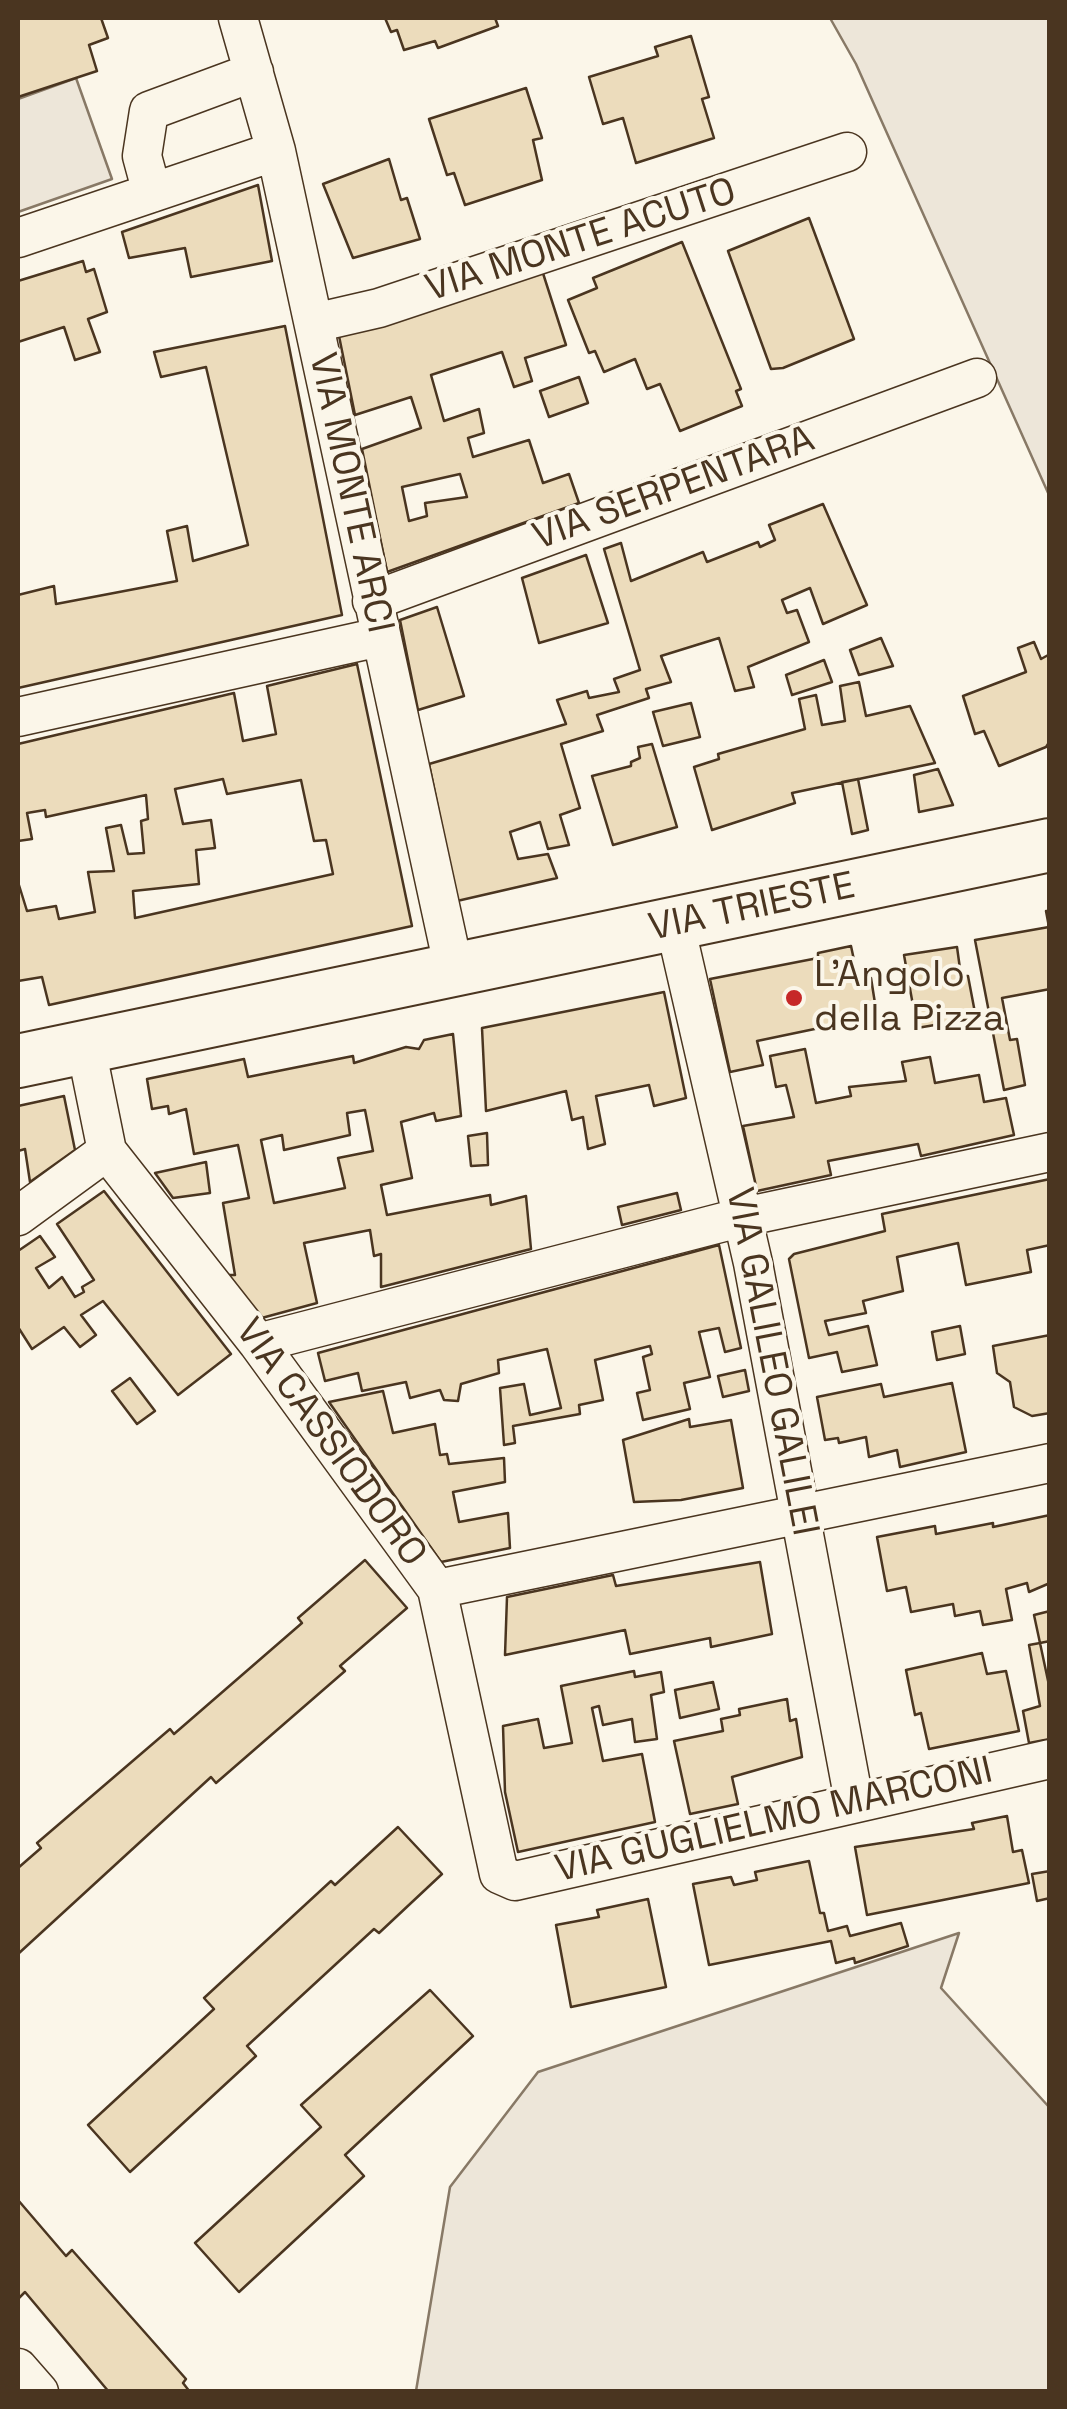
<!DOCTYPE html>
<style>
body{margin:0}
#map{position:relative;width:1067px;height:2409px;overflow:hidden;background:#fbf6e9;font-family:"Space Grotesk",sans-serif}
canvas{display:block}
.frame{position:absolute;inset:0;border:20px solid #4a3520;pointer-events:none}
</style>
<div id="map">
<canvas width="1067" height="2409"></canvas>
<div class="frame"></div>
</div>
<script>
const c = document.querySelector('canvas').getContext('2d');
c.lineJoin = 'round';
function fill(path, color) { c.fillStyle = color; c.fill(path, 'evenodd'); }
function strokePath(path, color, width, dash) { c.strokeStyle = color; c.lineWidth = width; c.lineCap = dash ? 'butt' : 'round'; c.setLineDash(dash || []); c.stroke(path); }
function drawText(font, color, halo, rows, align = 'center') {
  c.font = font + ' "Space Grotesk",sans-serif'; c.lineWidth = 8; c.setLineDash([]); c.textBaseline = 'middle'; c.strokeStyle = halo; c.fillStyle = color; for (const [text, x, y, turn = 0] of rows) {
    c.save(); c.translate(x, y); c.rotate((+turn || 0) * Math.PI / 180); c.textAlign = isNaN(turn) ? turn : align; if (halo) c.strokeText(text, 0, 0); c.fillText(text, 0, 0); c.restore();
  }
}
const green = new Path2D(`
 M830,18H1049V495L856,64Z
 M76,78L112,179L18,212V99Z
 M959,1933L941,1988L1049,2107V2391H416L450,2187L538,2072Z`);
fill(green, '#ede6d9');
strokePath(green, '#887966', 2.5);
const building = new Path2D(`
 M18,18H101L108,38L89,45L97,71L18,97Z
 M385,18H495L498,26L438,48L435,41L404,50L397,30L391,32Z
 M691,36L709,97L702,99L714,138L636,163L623,118L603,124L589,77L658,56L655,47Z
 M526,88L542,138L533,140L542,180L465,205L454,173L447,175L429,119Z
 M389,159L401,200L407,198L420,239L353,258L323,184Z
 M258,185L272,261L191,277L185,248L129,258L122,232Z
 M809,218L854,339L783,368L771,369L728,251Z
 M682,242L741,389L736,391L742,406L680,431L660,384L647,389L635,359L604,372L595,351L589,353L568,300L597,288L593,278Z
 M83,261L86,272L94,269L107,312L88,319L100,352L75,360L64,327L18,342V281Z
 M541,267L566,345L525,358L532,381L514,387L502,352L431,375L444,421L479,409L484,433L468,438L473,457L529,440L543,483L569,474L579,503L387,572L362,449L421,428L411,397L355,415L338,331ZM460,474L467,497L425,503L427,516L409,521L402,487Z
 M285,326L342,615L18,688V595L54,586L56,604L177,581L167,531L187,526L193,561L248,545L206,367L161,377L154,352Z
 M579,377L588,403L549,417L540,391Z
 M823,504L867,605L823,624L810,588L782,600L787,613L797,610L809,642L748,667L754,687L735,691L719,638L661,656L671,682L646,689L649,698L597,715L603,731L561,744L580,808L560,815L569,845L548,849L540,822L510,832L518,859L548,854L557,878L457,901L429,764L566,724L557,700L587,691L589,698L619,692L614,679L640,670L604,549L621,543L631,581L703,552L707,562L758,542L760,547L775,540L769,525Z
 M586,555L608,623L539,643L522,578Z
 M437,607L464,696L418,710L400,620Z
 M881,638L893,666L859,675L850,650Z
 M1034,642L1041,659L1050,654V741L1046,747L999,766L984,731L975,734L963,696L1026,672L1018,648Z
 M824,660L832,682L792,695L786,675Z
 M357,664L412,926L49,1005L42,977L18,981V882L27,911L56,906L59,919L95,912L88,872L114,871L106,828L121,825L128,854L144,853L141,821L148,819L146,795L46,817L45,810L27,813L32,839L18,841V744L234,693L243,741L276,734L267,686ZM223,779L227,794L301,780L314,841L326,840L333,874L135,918L133,891L199,884L196,850L215,848L211,820L183,824L175,789Z
 M859,682L866,716L910,706L935,763L792,793L795,803L712,830L694,767L719,759L718,754L805,729L799,699L816,695L822,725L845,721L840,686Z
 M691,703L700,737L663,746L653,712Z
 M652,744L677,827L613,845L592,776L631,766V762L640,758L638,747Z
 M938,769L953,805L919,812L914,775Z
 M858,779L868,830L852,834L842,782Z
 M1046,911H1050V989L1002,998L1010,1040L1017,1039L1025,1085L1004,1090L975,940L1049,927Z
 M851,946L858,979L871,978L877,1016L757,1041L763,1065L730,1072L710,979L818,958V953Z
 M957,947L961,976H968L976,1018L917,1028L904,955Z
 M664,992L686,1098L654,1106L649,1085L596,1096L605,1144L588,1149L583,1117L572,1120L566,1091L486,1111L482,1028Z
 M453,1034L461,1116L436,1121L434,1113L401,1122L412,1178L381,1185L387,1215L490,1195L491,1205L526,1196L531,1249L381,1287V1254L374,1256L370,1230L304,1243L317,1303L258,1319L227,1275H235L223,1203L249,1198L238,1145L194,1154L186,1109L169,1114L168,1106L152,1109L147,1079L244,1059L248,1077L353,1056L354,1063L406,1047L419,1049L424,1040ZM365,1110L373,1151L338,1158L345,1188L274,1203L261,1140L282,1135L284,1150L350,1135L347,1113Z
 M805,1049L816,1103L851,1096L849,1087L906,1081L902,1062L930,1057L935,1083L979,1075L984,1102L1006,1098L1014,1135L921,1156L918,1144L828,1161L831,1175L757,1191L743,1126L794,1117L786,1085L776,1087L770,1056Z
 M64,1096L75,1150L30,1182L25,1149L18,1151V1106Z
 M487,1133L488,1165L471,1166L468,1136Z
 M206,1162L210,1193L173,1198L155,1173Z
 M1050,1179V1245L1027,1250L1031,1272L966,1285L958,1243L897,1257L903,1291L863,1301L866,1313L825,1321L829,1335L868,1326L877,1365L842,1372L837,1352L809,1358L789,1259L794,1254L885,1231L882,1214Z
 M104,1191L231,1354L178,1395L103,1301L81,1315L96,1335L80,1347L64,1327L32,1349L18,1327V1251L40,1236L55,1257L36,1268L49,1288L62,1277L75,1297L84,1292L82,1287L94,1280L57,1224Z
 M677,1193L681,1210L622,1225L618,1207Z
 M719,1245L741,1348L725,1352L719,1328L699,1332L710,1377L684,1383L690,1409L643,1420L637,1393L650,1390L643,1357L652,1354L650,1346L595,1360L603,1400L579,1405L580,1414L513,1426L515,1443L504,1445L500,1388L524,1384L530,1415L561,1408L547,1349L498,1360L499,1373L461,1384L458,1401L444,1400L440,1390L410,1398L406,1382L362,1391L358,1373L325,1381L318,1353Z
 M960,1326L965,1354L937,1360L932,1332Z
 M1050,1335V1413L1032,1416L1014,1407L1010,1382L997,1373L993,1346Z
 M745,1370L749,1391L723,1397L718,1376Z
 M130,1378L155,1411L137,1424L112,1391Z
 M952,1383L966,1452L900,1467L897,1450L869,1457L866,1437L839,1443L838,1438L825,1440L817,1397L881,1384L884,1397Z
 M383,1391L393,1433L435,1424L440,1455L447,1454L449,1464L504,1458L505,1482L453,1492L459,1522L508,1513L510,1548L441,1562L329,1402Z
 M689,1419L690,1427L731,1420L743,1488L681,1500L634,1502L623,1440Z
 M1050,1515V1583L1029,1592L1027,1583L1006,1589L1012,1620L983,1625L980,1611L955,1616L953,1604L911,1612L906,1587L887,1591L877,1537L935,1526L936,1534L993,1523V1527Z
 M365,1560L407,1608L340,1666L345,1671L216,1783L211,1777L18,1954V1868L41,1848L37,1843L170,1729L174,1734L302,1623L298,1618Z
 M760,1562L772,1634L711,1647L710,1638L630,1654L625,1630L505,1655L507,1597L613,1575L616,1586Z
 M1050,1611V1641L1040,1643L1034,1615Z
 M1040,1643L1050,1690V1739L1029,1743L1023,1711L1040,1706L1029,1645Z
 M982,1653L987,1674L1006,1671L1019,1731L929,1749L921,1713L915,1715L906,1670Z
 M634,1671L635,1677L661,1672L664,1692L651,1695L657,1739L635,1742L632,1719L603,1725L599,1706L592,1708L603,1761L642,1754L655,1822L518,1852L505,1792L503,1726L538,1719L544,1748L572,1743L561,1686Z
 M713,1682L719,1709L680,1718L675,1690Z
 M787,1699L790,1721L796,1719L802,1757L732,1777L738,1804L690,1814L674,1741L723,1731L721,1719L740,1715L739,1709Z
 M1007,1816L1013,1852L1022,1850L1029,1883L867,1915L855,1847L974,1829L972,1823Z
 M398,1827L442,1874L379,1933L374,1929L247,2046L256,2056L130,2172L88,2125L214,2009L204,1998L331,1881L335,1885Z
 M809,1861L820,1913H824L828,1931L847,1926L850,1936L901,1923L908,1946L855,1963L854,1958L836,1963L831,1941L709,1965L693,1884L731,1877L734,1885L757,1880L755,1872Z
 M1050,1871V1898L1037,1901L1032,1874Z
 M648,1899L666,1987L571,2007L556,1925L599,1917L597,1910Z
 M430,1990L473,2036L345,2155L364,2176L239,2292L195,2243L321,2127L301,2105Z
 M18,2200L66,2256L72,2250L186,2379L183,2383L190,2392H109L25,2292L18,2299Z`);
fill(building, '#ecdcbc');
strokePath(building, '#4a3520', 2.5);
const street = new Path2D(`
 M238,18L276,151L454,970
 M152,193L142,156L149,111L254,72
 M18,238L276,151
 M314,323L379,308L847,152
 M372,601L977,378
 M18,717L380,637
 M675,925L753,1263L854,1801
 M86,1048L107,1151L258,1343L437,1589L499,1874L515,1881L1050,1759
 M18,1216L107,1151
 M258,1343L743,1217L1050,1152
 M437,1589L1050,1463
 M18,2368L39,2392`);
const secondary = new Path2D(`
 M18,1061L1050,845`);
strokePath(street, '#4a3520', 41);
strokePath(secondary, '#4a3520', 56);
strokePath(street, '#fbf6e9', 38);
strokePath(secondary, '#fbf6e9', 52);
for (const [x, y, r, color] of [
 [794,998,10,"#c62828"]
]) { const dot = new Path2D(); dot.arc(x, y, r, 0, 2 * Math.PI); c.fillStyle = color; c.fill(dot); strokePath(dot, '#fbf6e9', 4); }
drawText('38px', '#4a3520', '#fbf6e9', [
 ["VIA MONTE ACUTO",581,241,-18],
 ["VIA SERPENTARA",674,489,-20],
 ["VIA MONTE ARCI",350,493,78],
 ["VIA TRIESTE",752,908,-12],
 ["VIA GALILEO GALILEI",771,1362,79],
 ["VIA CASSIODORO",330,1443,54],
 ["VIA GUGLIELMO MARCONI",774,1821,-13]
]);
drawText('38px', '#4a3520', '#fbf6e9', [
 ["L'Angolo",814,976],
 ["della Pizza",814,1020]
], 'left');
</script>
